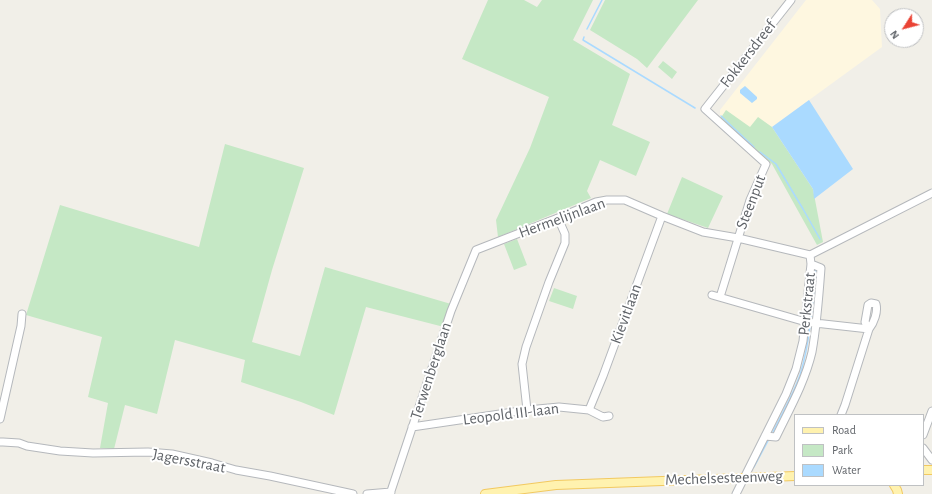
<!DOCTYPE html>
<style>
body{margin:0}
#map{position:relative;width:932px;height:494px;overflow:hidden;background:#f1efe8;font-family:"Alegreya Sans",sans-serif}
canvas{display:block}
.legend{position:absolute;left:794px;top:414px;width:130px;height:72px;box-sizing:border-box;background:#fff;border:1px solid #bfc1c3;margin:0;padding:5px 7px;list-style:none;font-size:12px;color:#5f6368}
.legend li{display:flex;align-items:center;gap:8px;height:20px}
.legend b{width:20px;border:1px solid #bfc1c3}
.north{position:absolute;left:884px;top:8px;width:40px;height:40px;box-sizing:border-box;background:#fff;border:1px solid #bfc1c3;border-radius:50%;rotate:234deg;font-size:11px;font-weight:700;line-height:16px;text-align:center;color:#5f6368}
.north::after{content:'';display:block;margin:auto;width:14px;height:18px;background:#ea4335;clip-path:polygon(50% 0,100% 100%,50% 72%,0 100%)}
</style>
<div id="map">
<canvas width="932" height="494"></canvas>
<ul class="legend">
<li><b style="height:5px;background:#fff2af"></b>Road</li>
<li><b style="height:11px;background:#c5e8c5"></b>Park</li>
<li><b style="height:11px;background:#aadaff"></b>Water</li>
</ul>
<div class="north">N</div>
</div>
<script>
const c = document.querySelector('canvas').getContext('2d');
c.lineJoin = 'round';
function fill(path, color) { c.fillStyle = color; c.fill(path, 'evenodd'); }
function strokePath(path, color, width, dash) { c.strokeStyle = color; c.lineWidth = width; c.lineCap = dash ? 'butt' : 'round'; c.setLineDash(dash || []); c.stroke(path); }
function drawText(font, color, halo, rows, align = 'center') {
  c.font = font + ' "Alegreya Sans",sans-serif'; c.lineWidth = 4; c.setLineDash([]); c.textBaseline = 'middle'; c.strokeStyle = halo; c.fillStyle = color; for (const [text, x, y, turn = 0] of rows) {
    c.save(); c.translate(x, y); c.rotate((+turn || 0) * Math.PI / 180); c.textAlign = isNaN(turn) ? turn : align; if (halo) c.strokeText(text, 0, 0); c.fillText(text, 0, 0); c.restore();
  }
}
fill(new Path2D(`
 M806,0H872L880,9L882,47L772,127L758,118L751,127L720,119V110Z`), '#fef7e0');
fill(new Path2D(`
 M488,0H524L537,7L542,0H593L573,40L630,74L612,125L650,142L636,176L600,160L587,191L591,198L498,237L496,220L530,148L549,97L462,59Z
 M605,0H698L647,68L637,59L590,30Z
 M663,61L677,72L672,79L658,67Z
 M726,110L750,127L758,117L772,127L813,189L823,242L817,245L772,164L720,119Z
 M225,144L304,168L272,270L252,342L300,356L325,267L451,304L444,327L366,307L334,415L301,402L241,382L245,360L175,340L157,414L125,405L114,449L100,448L108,403L88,397L102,337L26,315L60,205L199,247Z
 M682,177L723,196L708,228L667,214Z
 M517,239L527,265L514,270L504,244Z
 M554,288L577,296L573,309L549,301Z`), '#c5e8c5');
fill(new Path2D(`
 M745,86L757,97V99L752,103L740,93V90Z
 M809,100L853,169L814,199L813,189L772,127Z`), '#aadaff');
strokePath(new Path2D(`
 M587,29L602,0
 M584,37L583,40L695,108
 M721,116L754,147
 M760,152L776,164L803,209L820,239
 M811,319L816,268
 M773,432C782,413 793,395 800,375C805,359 808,342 810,326
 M754,467L769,439`), '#aadaff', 1.5);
const minor = new Path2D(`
 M810,255L932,193
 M712,295L806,322L869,329
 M720,297L750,200L766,164L705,109L791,0
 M527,410L522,364L526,347L549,282L565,243V234L558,218
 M589,410L603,376L662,216
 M841,415L845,405L869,329C874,323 878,312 876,304L871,303L868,305L865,322L869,329
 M0,419L21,326L22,314
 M412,427L527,410L559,407L589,410L603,417L609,416
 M923,435L932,411
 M765,436L776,437C789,410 805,382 812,352C817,324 819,296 821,268L811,264
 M0,442H3L19,443L27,446L60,451L93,453L148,452L172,454L212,463L236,470L270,476L353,494
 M923,448L932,460
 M367,494L391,492
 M390,494L451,311L476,250L558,218L596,202L607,200H625L662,216L703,232L738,238L810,255
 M736,494L786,394L796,369L803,341L811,264L810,255`);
const major = new Path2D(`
 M923,470H932
 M894,485L897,490L898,494
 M485,494L556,485L795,476`);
strokePath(minor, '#b5b8bc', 9);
strokePath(major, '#f2c960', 10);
strokePath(minor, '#fff', 7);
strokePath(major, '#fff2af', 8);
drawText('16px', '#5f6368', '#fff', [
 ["Fokkersdreef",748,54,-52],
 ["Steenput",751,202,-69],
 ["Hermelijnlaan",562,218,-20],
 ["Perkstraat",807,304,-84],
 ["Kievitlaan",626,314,-70],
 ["Terwenberglaan",431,371,-72],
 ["Leopold III-laan",511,414,-7],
 ["Jagersstraat",189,461,11],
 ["Mechelsesteenweg",724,478,-2]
]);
</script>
